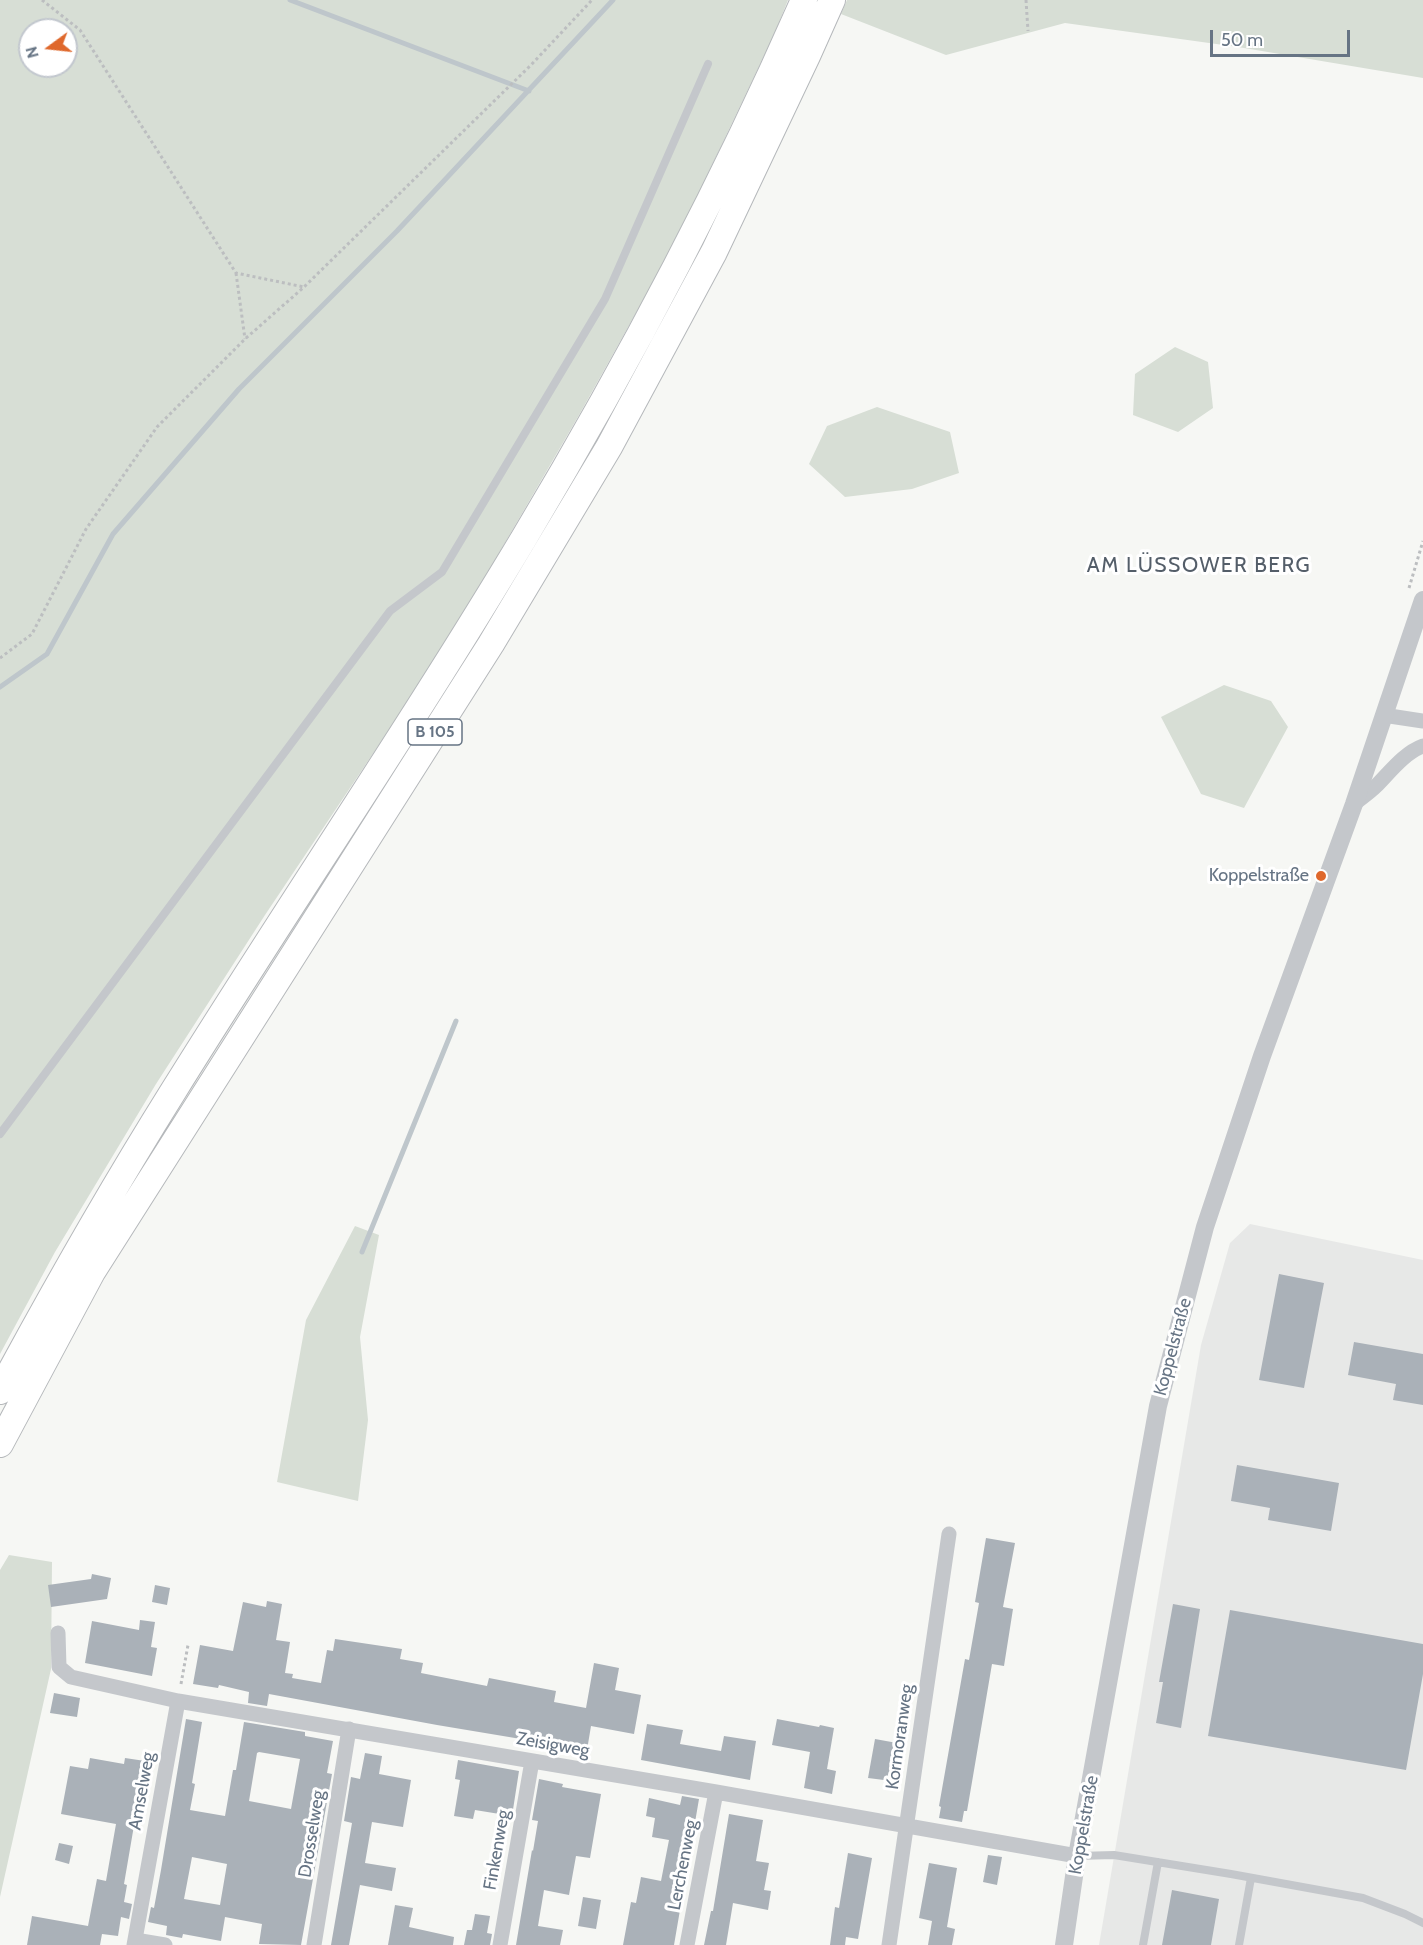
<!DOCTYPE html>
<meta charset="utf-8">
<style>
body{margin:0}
#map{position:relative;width:1423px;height:1945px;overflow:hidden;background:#f6f7f4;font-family:Cabin,sans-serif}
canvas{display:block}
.north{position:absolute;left:18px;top:18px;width:60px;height:60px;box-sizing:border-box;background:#fff;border:2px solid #c2c7ce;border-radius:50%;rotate:255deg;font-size:16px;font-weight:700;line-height:24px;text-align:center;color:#667484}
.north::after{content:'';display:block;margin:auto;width:21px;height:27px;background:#df682c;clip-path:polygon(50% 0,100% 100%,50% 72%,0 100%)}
.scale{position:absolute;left:1210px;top:30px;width:140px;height:27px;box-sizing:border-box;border:3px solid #667484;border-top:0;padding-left:8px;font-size:18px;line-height:21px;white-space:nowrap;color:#667484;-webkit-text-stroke:4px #fff;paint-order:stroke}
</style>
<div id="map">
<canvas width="1423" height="1945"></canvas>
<div class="north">N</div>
<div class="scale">50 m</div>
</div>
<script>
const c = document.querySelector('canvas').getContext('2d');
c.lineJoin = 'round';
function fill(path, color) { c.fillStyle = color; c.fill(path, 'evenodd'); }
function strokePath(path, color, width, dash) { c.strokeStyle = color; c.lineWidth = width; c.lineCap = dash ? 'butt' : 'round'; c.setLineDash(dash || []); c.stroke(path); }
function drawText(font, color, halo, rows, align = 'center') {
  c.font = font + ' Cabin,sans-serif'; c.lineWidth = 6; c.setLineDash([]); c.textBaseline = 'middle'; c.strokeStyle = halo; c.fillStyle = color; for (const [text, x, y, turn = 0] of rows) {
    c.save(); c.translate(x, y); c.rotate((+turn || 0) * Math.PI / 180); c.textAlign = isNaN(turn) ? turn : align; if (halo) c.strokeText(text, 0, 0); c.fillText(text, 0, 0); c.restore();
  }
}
fill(new Path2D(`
 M1250,1224L1423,1260V1945H1099L1201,1345L1230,1243Z`), '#e7e8e7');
fill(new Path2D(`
 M0,0H788L774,35L674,245L579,415L447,643L265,915L156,1084L55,1252L0,1354ZM30,30H66V66H30Z
 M847,0H1423V78L1238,47L1065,23L946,55L841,14Z
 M1175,347L1208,362L1213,408L1178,432L1133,415L1135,374Z
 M877,407L950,432L959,473L912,489L845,497L809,464L827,426Z
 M1224,685L1271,701L1288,727L1244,808L1201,794L1161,717Z
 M355,1226L379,1235L360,1337L368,1420L358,1501L277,1482L306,1320Z
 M9,1555L52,1562L51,1669L0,1897V1570Z`), '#d7ded5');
strokePath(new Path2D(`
 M290,0L529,91
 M0,687L47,654L113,534L239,389L397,231L613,0
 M362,1252L456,1021`), '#bec6cb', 5);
fill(new Path2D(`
 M1279,1274L1324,1283L1304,1388L1259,1380Z
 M1354,1342L1423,1354V1405L1393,1400L1396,1384L1348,1375Z
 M1237,1465L1339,1483L1331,1531L1268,1520L1270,1508L1231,1501Z
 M986,1538L1015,1543L1003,1607L1013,1609L1004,1666L992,1664L972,1782L967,1811H964L962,1822L939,1818L941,1807L939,1806L965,1659L969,1660L979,1603L975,1602Z
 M92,1574L111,1578L107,1599L51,1607L48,1585L91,1579Z
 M155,1585L170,1588L167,1605L152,1602Z
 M267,1601L282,1604L276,1640L290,1642L285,1673L293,1674L292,1678L321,1683L327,1650L333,1651L335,1639L402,1649L400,1659L423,1663L421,1673L487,1686L489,1678L556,1691L554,1702L586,1708L594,1663L619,1668L615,1690L641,1695L634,1734L591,1726L587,1750L437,1725L269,1694L267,1706L248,1703L249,1692L219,1685L218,1688L193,1684L200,1645L233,1651L243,1602L266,1607Z
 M1173,1604L1200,1609L1181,1728L1156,1723L1163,1682H1159Z
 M1230,1610L1423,1644V1674L1406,1770L1208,1736Z
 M140,1620L155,1622L151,1647L157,1648L152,1676L85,1663L92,1621L139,1630Z
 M54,1693L80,1698L77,1717L50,1713Z
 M186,1719L202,1722L192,1783L195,1784L190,1810L225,1816L233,1770H236L244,1722L305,1732V1736L333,1741L327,1773L332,1774L301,1945L259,1944L262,1924L225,1917L221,1941L183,1934L182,1938L166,1935L167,1926L148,1922L151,1907L154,1908L161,1870ZM259,1752L300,1759L291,1809L249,1801L257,1753ZM192,1857L227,1864L220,1905L184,1899Z
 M777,1719L819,1727L820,1725L834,1728L827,1769L836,1771L832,1794L804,1788L810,1752L772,1745Z
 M647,1724L683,1730L680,1744L721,1751L724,1736L756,1741L750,1780L641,1760Z
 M875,1739L897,1743L892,1781L868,1778Z
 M365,1753L382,1756L379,1774L411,1780L403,1827L372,1822L365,1863L396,1868L392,1891L360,1885L349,1945H331L352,1823L344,1821L351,1777L360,1779Z
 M90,1758L124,1764L125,1758L145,1761L124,1884L127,1885L124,1902L132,1904L129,1919L121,1917L118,1936L102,1934L100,1945H27L32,1916L88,1926L97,1879L106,1881L116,1824L61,1814L70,1766L88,1769Z
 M458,1760L519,1771L512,1816L475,1810L473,1819L454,1816L460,1780L455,1779Z
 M539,1779L563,1784L562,1787L601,1794L590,1858L576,1856L569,1895L544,1890L538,1926L563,1930L560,1945H516L532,1850L533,1851L538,1821L532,1820Z
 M682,1796L699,1799L674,1945H623L631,1902L636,1903L641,1877L661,1881L669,1840L652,1837L655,1818L646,1816L649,1798L680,1805Z
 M729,1814L763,1820L756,1861L769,1863L764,1890L771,1891L768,1910L733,1903L726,1945H704L711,1911H713Z
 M59,1843L73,1846L69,1864L55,1860Z
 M848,1853L872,1858L858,1939L846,1937L845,1945H830L835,1907L839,1908Z
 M988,1855L1002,1857L997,1885L983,1882Z
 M929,1863L957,1868L947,1927L955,1929L952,1945H928L932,1921L919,1918Z
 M1172,1890L1219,1899L1211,1945H1162Z
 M583,1897L601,1900L596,1929L578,1926Z
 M395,1905L413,1908L409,1927L454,1937L453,1945H388Z
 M475,1914L490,1916L487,1933L492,1934L490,1945H464L467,1930H472Z`), '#aab1b8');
const trunk = new Path2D(`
 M0,1391C55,1289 112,1189 174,1090C289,905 412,725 524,538C628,364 723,185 804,0
 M0,1444L92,1272L491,644L609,447L714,252L807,56L832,0`);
strokePath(trunk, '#b5b8bb', 28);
strokePath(new Path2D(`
 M42,0L80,30L236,273L304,287
 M1026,0L1028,31
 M236,273L245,339
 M1409,588L1423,541
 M0,658L32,634L86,529L157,427L245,339L304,287L531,65L592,0
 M181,1684L188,1645`), '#bcbec0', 3, [3, 3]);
strokePath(new Path2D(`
 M0,1134L390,611L442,572L605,299L708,64
 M1077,1856L1114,1855L1231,1874L1363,1898L1405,1914L1423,1923
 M1143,1945L1158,1862
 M1239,1945L1251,1878`), '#c4c7cb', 8);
strokePath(new Path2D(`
 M1383,715L1423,721
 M1354,804C1361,798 1369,793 1376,786C1390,772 1404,753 1423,746
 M58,1633L59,1667L71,1677L178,1701L716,1792L1077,1856
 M135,1940L165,1945
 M134,1945L178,1701
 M314,1945L349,1729
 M500,1945L532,1761
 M687,1945L716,1792
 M889,1945L949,1534`), '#c4c7cb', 15);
strokePath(new Path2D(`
 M1064,1945L1077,1856L1158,1406L1205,1227L1262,1056L1354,804L1423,600`), '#c4c7cb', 18);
strokePath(trunk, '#fff', 26);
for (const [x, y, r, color] of [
 [1321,876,6,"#df682c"]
]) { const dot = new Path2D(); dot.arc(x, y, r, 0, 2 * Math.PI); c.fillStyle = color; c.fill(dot); strokePath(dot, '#fff', 2); }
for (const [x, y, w] of [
 [435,732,54]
]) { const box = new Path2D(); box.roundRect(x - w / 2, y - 13, w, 26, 4.5); c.fillStyle = '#fff'; c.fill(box); strokePath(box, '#667484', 1.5); }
drawText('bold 16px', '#667484', null, [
 ["B 105",435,732]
]);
drawText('18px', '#667484', '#fff', [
 ["Koppelstraße",1309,876]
], 'right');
drawText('18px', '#667484', '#fff', [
 ["Koppelstraße",1173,1347,-75],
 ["Kormoranweg",900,1737,-82],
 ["Zeisigweg",553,1745,10],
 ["Amselweg",142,1791,-80],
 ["Koppelstraße",1084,1825,-80],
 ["Drosselweg",312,1834,-81],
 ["Finkenweg",497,1850,-80],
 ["Lerchenweg",683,1865,-79]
]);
c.letterSpacing = '1.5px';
drawText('21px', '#545e69', '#fff', [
 ["AM LÜSSOWER BERG",1199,566]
]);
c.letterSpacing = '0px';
</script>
